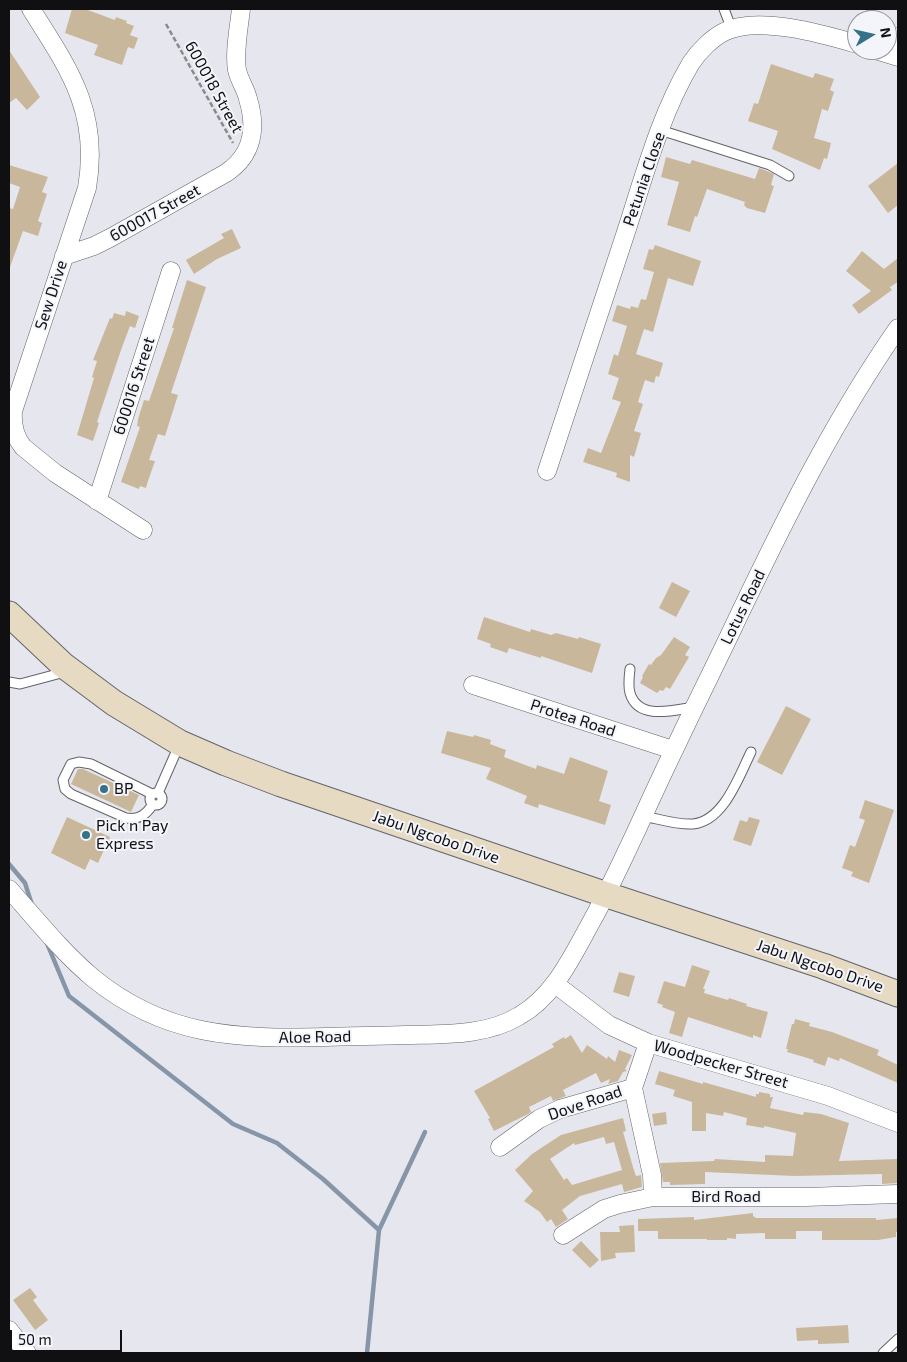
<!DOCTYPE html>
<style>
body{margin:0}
#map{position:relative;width:907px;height:1362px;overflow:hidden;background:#e6e7ee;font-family:"Exo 2",sans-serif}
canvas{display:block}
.frame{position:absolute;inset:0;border:10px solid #101012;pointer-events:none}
.north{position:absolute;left:847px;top:10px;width:50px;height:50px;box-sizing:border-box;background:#f3f5fb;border:1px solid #98999e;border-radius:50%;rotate:81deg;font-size:14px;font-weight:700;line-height:20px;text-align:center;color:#101012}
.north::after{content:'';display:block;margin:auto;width:18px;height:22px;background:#357188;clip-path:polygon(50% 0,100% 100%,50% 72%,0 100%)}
.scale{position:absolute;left:10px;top:1330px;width:112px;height:22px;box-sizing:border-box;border:2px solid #101012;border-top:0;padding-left:6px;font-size:15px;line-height:18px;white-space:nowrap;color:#101012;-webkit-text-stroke:4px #f3f5fb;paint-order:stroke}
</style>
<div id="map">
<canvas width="907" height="1362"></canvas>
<div class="frame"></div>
<div class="north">N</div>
<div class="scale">50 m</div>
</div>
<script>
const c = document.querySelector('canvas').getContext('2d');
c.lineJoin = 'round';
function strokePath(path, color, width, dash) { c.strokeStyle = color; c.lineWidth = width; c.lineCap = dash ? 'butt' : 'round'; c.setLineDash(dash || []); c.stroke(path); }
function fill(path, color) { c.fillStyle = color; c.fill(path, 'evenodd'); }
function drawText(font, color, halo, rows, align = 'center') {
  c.font = font + ' "Exo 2",sans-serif'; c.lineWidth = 4; c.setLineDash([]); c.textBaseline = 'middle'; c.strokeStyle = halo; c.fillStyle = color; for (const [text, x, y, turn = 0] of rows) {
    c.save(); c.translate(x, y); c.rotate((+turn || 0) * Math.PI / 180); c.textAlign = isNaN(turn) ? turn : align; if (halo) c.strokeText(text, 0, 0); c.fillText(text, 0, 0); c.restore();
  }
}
strokePath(new Path2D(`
 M868,9L886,20
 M9,864L25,883L32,905
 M46,941L69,996L233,1124L277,1143L323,1179L379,1230
 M367,1353L379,1230L425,1132`), '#8696a8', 4.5);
fill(new Path2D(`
 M72,9H85L115,20L116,17L127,21L126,23L134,26L130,35L138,38L134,49L128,47L122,65L94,55L98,45L65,33Z
 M9,50L40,97L27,110L16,98L9,103Z
 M771,64L813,78L815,73L834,79L830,90L834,92L828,111L822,109L814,138L831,143L827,159L824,158L820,170L772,149L778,131L748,121L754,103L758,104Z
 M666,157L690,164L692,160L755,179L759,168L767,171L774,174L771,185L774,186L765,213L747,208L744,205L745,202L707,189L697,217L695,216L690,232L667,225L679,182L661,177Z
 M898,163V205L888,213L868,186Z
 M9,165L48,177L42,192L47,194L38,221L42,223L38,236L23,231L10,267L9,208L13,209L20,187L9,183Z
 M232,229L241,248L217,259L194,274L186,260L224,238L221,234Z
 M655,245L701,261L693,286L668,278L653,332L644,329L636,354L663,363L659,377L656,376L654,383L645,380L638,402L643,404L634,431L641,433L634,457L630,455V482L616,477L617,473L583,462L588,448L601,453L621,402L612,399L619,378L608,374L614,354L618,356L627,326L612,321L617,305L630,309L631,306L638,308L641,299L646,300L654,272L643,269L649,249L653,250Z
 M862,251L884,269L898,258V282L890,287L892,290L859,314L852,305L871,291L846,271Z
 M187,280L206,287L171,393L178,395L165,436L158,434L149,460L155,461L148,481L146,488L140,486L139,489L121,482L140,427L137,426L138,419L144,400L149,401L174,328H172Z
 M126,311L139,316L135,328L130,326L121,350L97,422L99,423L93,441L77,435L94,378L92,377L97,361L93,360L110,318L112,319L114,313L125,316Z
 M672,582L690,591L676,617L659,608Z
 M484,617L530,632L531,629L551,635L556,633L578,639L579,637L601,644L592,673L541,656V658L509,648L507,653L490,647L491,644L477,639Z
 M674,637L690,647L685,655L689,657L670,689L666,687L663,691L660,690L657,693L640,683L643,677L642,676L649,664L651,665L656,658L661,655Z
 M786,706L811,719L782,775L757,762Z
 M447,731L473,737L474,735L491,740L490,744L506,750L504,757L536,769L537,765L564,774L570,757L608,771L599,801L611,805L605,825L539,804L538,808L524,803L527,796L486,779L491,768L441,753Z
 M78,769H83L139,795L131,812L71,784Z
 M865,800L894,810L869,883L851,876L853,872L842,868L850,845L855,847L865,820L859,818Z
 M67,817L110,837L98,863L90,859L85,870L51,853Z
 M749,817L760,820L751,846L733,840L740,820L747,822Z
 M692,965L710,971L703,989H705L704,993L728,1000L729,998L747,1004L746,1006L768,1012L761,1038L753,1035V1038L688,1017L682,1037L669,1033L675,1012L662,1007L663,1005L657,1003L664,981L685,987Z
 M619,972L635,976L629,997L613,992Z
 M795,1019L810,1023L809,1026L832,1032L879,1050L877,1055L898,1065V1083L840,1058L839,1061L828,1057L825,1066L813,1062L814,1060L787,1052L788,1049H786L792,1024H794Z
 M571,1035L582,1053L587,1045L607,1059L608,1056L615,1062L619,1050L632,1055L625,1069L627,1071L623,1072L618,1081L608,1084L610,1079L601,1083L596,1073L563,1090L566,1096L553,1101L551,1096L529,1107L531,1112L528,1114L494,1131L488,1119L490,1118L474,1091L554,1047L552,1044L564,1037L565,1039Z
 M659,1071L703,1084V1082L756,1097V1094H759V1092L770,1094V1097H773L770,1108L803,1115L804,1112L821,1114L849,1123L839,1161L898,1159V1183L882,1184V1174L794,1176L705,1172V1184L670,1185V1182H663L660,1163L714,1161L715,1159L765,1162V1155L793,1156L796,1133L764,1126V1128L746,1125L747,1118L724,1112L723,1116L706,1113V1131H692V1102L673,1096L675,1090L655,1084Z
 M666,1112L667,1124L654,1126L652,1114Z
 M623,1118L626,1131L623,1132L633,1167L636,1176L641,1175L642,1187L624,1192L622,1184L580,1196L562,1210L568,1219L556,1227L551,1219L547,1222L540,1212L524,1201L533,1191L515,1170L532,1154L561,1135ZM604,1137L606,1144L614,1142L622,1170L572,1185L567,1178L564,1180L550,1159L574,1143L575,1145Z
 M753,1213V1216L756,1218H876V1220L898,1218V1232H896V1237L878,1240H822V1231H796V1239H765V1233L736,1234V1239L727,1238V1240H707V1239H658V1231H638V1219L694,1217V1220Z
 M634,1225L635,1252L615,1253L616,1258L601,1261L600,1232H620L619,1226Z
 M581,1241L599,1260L590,1268L572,1250Z
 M30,1288L37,1297L33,1300L48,1320L35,1330L13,1300Z
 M848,1325L849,1343L818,1344V1340L797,1341L796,1328Z`), '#c9b79b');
const lane = new Path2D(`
 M724,9L732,30
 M660,130L770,165L789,176
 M630,669C629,677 628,686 630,693C638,721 674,710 694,707
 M9,682L20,684L65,672
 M158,793L180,743
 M150 799a6 6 0 1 1 12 0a6 6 0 1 1-12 0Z
 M152,794L91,764L79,762L71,764L63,780L65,789L71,794L126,818C139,820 146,815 153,804
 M643,816C659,819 677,825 693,824C724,821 739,776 751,752
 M883,1353L898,1339`);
const street = new Path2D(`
 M31,9C69,69 100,112 87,188L13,411C12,424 15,437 23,447L55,473L143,530
 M875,50L898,57
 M892,55L898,37
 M64,256L94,246L110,238L226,173C253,155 257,128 248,99C246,89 239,80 237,70C234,52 239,27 241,9
 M547,471C573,392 599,314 625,235C644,177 660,115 691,63C699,51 712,38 724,32C757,15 823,34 857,44
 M97,501L171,271
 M473,685L673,750
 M9,889C36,919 62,952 93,978C165,1037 237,1039 325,1037C352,1036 379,1036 406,1035C444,1034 486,1036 519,1016C553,997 571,959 589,926C621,869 646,807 675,748C696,703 719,658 740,613C787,515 836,417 898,328
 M555,984L609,1025L648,1043L828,1096L898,1123
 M648,1043L633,1088L652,1175L653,1197
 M500,1147L539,1119L560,1109L633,1088
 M563,1235L604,1209L620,1204L653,1197H805L898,1194
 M9,1330L27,1353`);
const secondary = new Path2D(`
 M9,614L63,665L114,703L180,743L226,763L281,784L607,895L823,966L898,994`);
strokePath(lane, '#626469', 11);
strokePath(street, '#626469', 19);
strokePath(secondary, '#626469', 27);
strokePath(new Path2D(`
 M166,24L233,143`), '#89898e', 2.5, [5, 2.5]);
strokePath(lane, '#fff', 9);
strokePath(street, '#fff', 18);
strokePath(secondary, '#e6dac3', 25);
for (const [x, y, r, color] of [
 [104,789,5,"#357188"],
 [86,835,5,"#357188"]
]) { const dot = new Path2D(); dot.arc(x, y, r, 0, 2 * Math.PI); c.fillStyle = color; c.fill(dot); strokePath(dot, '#f3f5fb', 2); }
drawText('16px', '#101012', '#f3f5fb', [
 ["600018 Street",214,87,61],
 ["Petunia Close",644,179,-71],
 ["600017 Street",155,213,-29],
 ["Sew Drive",51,295,-72],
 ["600016 Street",134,386,-72],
 ["Lotus Road",743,607,-64],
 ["Protea Road",573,718,18],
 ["Jabu Ngcobo Drive",436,837,19],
 ["Jabu Ngcobo Drive",820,966,19],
 ["Aloe Road",315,1037,-1],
 ["Woodpecker Street",721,1064,16],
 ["Dove Road",585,1103,-19],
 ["Bird Road",726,1197]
]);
drawText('16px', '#101012', '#f3f5fb', [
 ["BP",114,789],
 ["Pick n Pay",96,826],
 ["Express",96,844]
], 'left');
</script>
